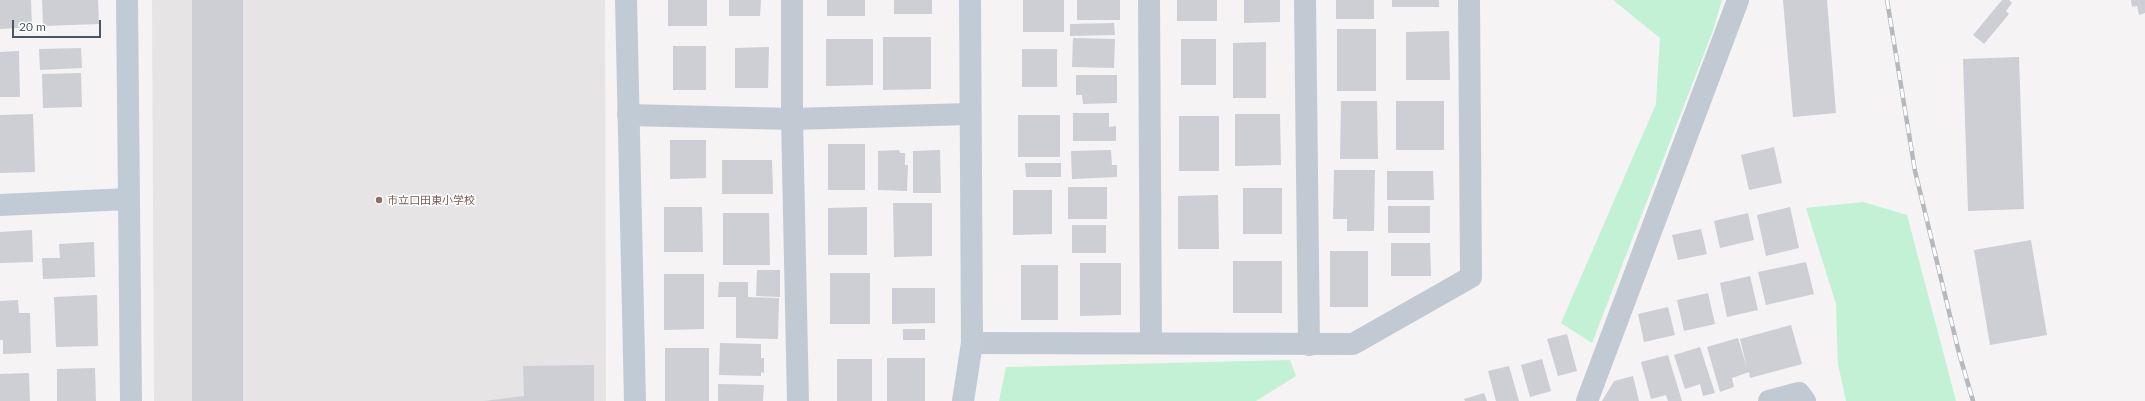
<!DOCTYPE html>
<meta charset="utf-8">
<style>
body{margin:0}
#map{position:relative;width:2145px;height:401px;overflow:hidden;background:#f5f3f3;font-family:Lato,sans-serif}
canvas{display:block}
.scale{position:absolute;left:12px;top:20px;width:89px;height:18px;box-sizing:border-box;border:2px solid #4a5661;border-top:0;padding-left:5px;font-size:12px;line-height:14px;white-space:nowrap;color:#4a5661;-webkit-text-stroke:3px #fff;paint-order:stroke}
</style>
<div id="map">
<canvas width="2145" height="401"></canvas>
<div class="scale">20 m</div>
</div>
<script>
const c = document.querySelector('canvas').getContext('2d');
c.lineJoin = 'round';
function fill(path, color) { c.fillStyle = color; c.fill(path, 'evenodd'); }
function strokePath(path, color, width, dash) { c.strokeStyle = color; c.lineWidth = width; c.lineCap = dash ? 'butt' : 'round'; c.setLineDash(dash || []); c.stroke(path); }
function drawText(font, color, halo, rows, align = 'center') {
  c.font = font + ' Lato,"Noto Sans JP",sans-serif'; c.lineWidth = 3; c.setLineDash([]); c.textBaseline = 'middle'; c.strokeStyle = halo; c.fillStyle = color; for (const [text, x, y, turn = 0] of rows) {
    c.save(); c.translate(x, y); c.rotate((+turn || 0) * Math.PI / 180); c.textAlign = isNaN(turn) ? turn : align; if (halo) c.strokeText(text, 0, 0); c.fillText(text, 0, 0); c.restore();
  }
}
fill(new Path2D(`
 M152,0H605L606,401H154Z`), '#e6e4e5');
fill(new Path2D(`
 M1613,0H1722L1712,33L1592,343L1561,323L1656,104L1660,38Z
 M1863,202L1907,215L1956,401H1846L1838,364L1836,304L1806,208Z
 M1290,360L1296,376L1256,401H999L1006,367Z`), '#c3f1d5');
fill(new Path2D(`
 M0,0H31L32,27L0,29Z
 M42,0H98L99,24L43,26Z
 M192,0H243V401H192Z
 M668,0H707V26H668Z
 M729,0H761L760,16H729Z
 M827,0H865V16H827Z
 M894,0H932V14H894Z
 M1023,0H1064V32H1023Z
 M1077,0H1120V20H1077Z
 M1177,0H1217V21H1177Z
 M1244,0H1280V22L1244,23Z
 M1336,0H1374V19H1336Z
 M1392,0H1439V7H1392Z
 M1783,0H1827L1836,113L1793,117Z
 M2002,0H2009L2012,3L2006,11L2009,14L1984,44L1973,35Z
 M2131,0H2145V13L2139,15L2137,6L2132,7Z
 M1114,23L1115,35L1070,36V24Z
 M1337,29H1376V91H1337Z
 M1449,31L1450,80H1406V32Z
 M883,37H931V89L883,90Z
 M1073,38L1115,39L1114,68L1072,67Z
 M826,39H873V85L826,86Z
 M1181,39H1216V85H1181Z
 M1266,42V98H1233V43Z
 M673,46H706V90H673Z
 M769,47L768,88H735V48Z
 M81,48L82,68L40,70L39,49Z
 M1022,49H1057V87H1022Z
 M19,51L20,97H0V52Z
 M2019,57L2024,209L1968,211L1963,59Z
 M81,73L82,107L43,108L42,74Z
 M1076,75H1117V103L1083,104L1082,95H1076Z
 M1341,101H1377L1378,159H1340Z
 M1396,101H1444V150H1396Z
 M1073,113H1109V127L1116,126V141H1073Z
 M33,114L35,172L0,173V115Z
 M1235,114H1280L1281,165L1235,166Z
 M1018,115H1060V157H1018Z
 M1179,116H1219V171H1179Z
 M670,140H706V178L670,179Z
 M828,144H865V190H828Z
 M1774,147L1782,183L1749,190L1741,155Z
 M899,150L900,153H905V165H908L907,191L878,190V151Z
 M940,150L941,193H913V151Z
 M1111,150L1112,165H1117V177L1072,179L1071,151Z
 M722,160H772L773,194H722Z
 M1025,163H1061V177H1026Z
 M1334,170H1375L1374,231H1347V219H1333Z
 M1387,171H1433L1434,200H1387Z
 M1068,187H1107V219H1068Z
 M1243,188H1282V234H1243Z
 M1013,190H1052V234L1013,235Z
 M1218,195L1219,249H1178V196Z
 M893,203H932V256L894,257Z
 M1388,206H1430V233H1388Z
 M664,207H702L703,252H664Z
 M867,207V255H828V208Z
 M1790,207L1799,248L1766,256L1757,215Z
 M723,213H769L770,265H723Z
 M1748,213L1754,240L1720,248L1714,221Z
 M1072,225H1106V253H1072Z
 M1701,229L1707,254L1678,260L1672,235Z
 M32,230L33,262L0,263V232Z
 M2031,240L2047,335L1990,345L1974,250Z
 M94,242L95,277L43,279L42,258H60L59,244Z
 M1391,243H1430L1431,276H1391Z
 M1330,251H1368V307H1330Z
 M1233,261H1282V313H1233Z
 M1806,262L1814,294L1766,305L1758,272Z
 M1080,263H1121V315L1080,316Z
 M1021,265H1058V320H1021Z
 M757,270H780V297L756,296Z
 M830,273H870V324H830Z
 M664,274H704V329L664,330Z
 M1750,276L1758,310L1727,317L1720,283Z
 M719,282H748V297L779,298L778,339L736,338V297H718Z
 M892,288H935V323L892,324Z
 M1708,293L1715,324L1684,331L1677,300Z
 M97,295L98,346L56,347L54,297Z
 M18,300L19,313H30L31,353L3,354V340H0V301Z
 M1668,307L1675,335L1644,342L1638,314Z
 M1791,325L1802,364L1750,378L1749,372L1732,378L1734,387L1720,392L1707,347L1738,338L1747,368L1740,339Z
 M903,329H925V340H903Z
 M1567,334L1577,371L1558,376L1547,339Z
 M720,343L761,344V358H764V373L761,372V376L719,375Z
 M1700,347L1715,393L1703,396L1700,384L1685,389L1674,355Z
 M665,348H709V401H665Z
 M1668,355L1682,401H1668L1666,395L1651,399L1641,362Z
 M887,358H925V401H887Z
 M837,359H872V401H837Z
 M1542,359L1551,391L1530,397L1521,365Z
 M594,365V401H484L524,396L523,366Z
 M1509,366L1519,401H1496L1488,371Z
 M95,368L96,401H57V369Z
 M29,373L30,401H0V374Z
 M1633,376L1639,401H1602L1614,381Z
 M718,384L764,385L763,401H718Z
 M1484,393L1487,401H1465L1464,399Z`), '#cdcfd5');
strokePath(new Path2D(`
 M792,0V119L798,401
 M1149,0L1151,342
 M1305,0L1309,345
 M628,115L792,119L969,114
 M972,343L1353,344L1471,277L1469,0
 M1587,401L1738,0
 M1769,401L1799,393L1805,401`), '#c1cad2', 22);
strokePath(new Path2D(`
 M127,0L131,401
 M626,0L635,401
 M0,205L128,199
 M963,401L972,343L970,0`), '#c1cbd6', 22);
const rail = new Path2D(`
 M1887,0L1915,171L1959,353L1973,401`);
strokePath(rail, '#b5b8bd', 4.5);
strokePath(rail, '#fff', 3, [9]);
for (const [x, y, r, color] of [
 [379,200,4,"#8d6e63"]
]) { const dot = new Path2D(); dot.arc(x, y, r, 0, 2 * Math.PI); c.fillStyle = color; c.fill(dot); strokePath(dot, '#fff', 1.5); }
drawText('11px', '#785e54', '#fff', [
 ["市立口田東小学校",387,200]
], 'left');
</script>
